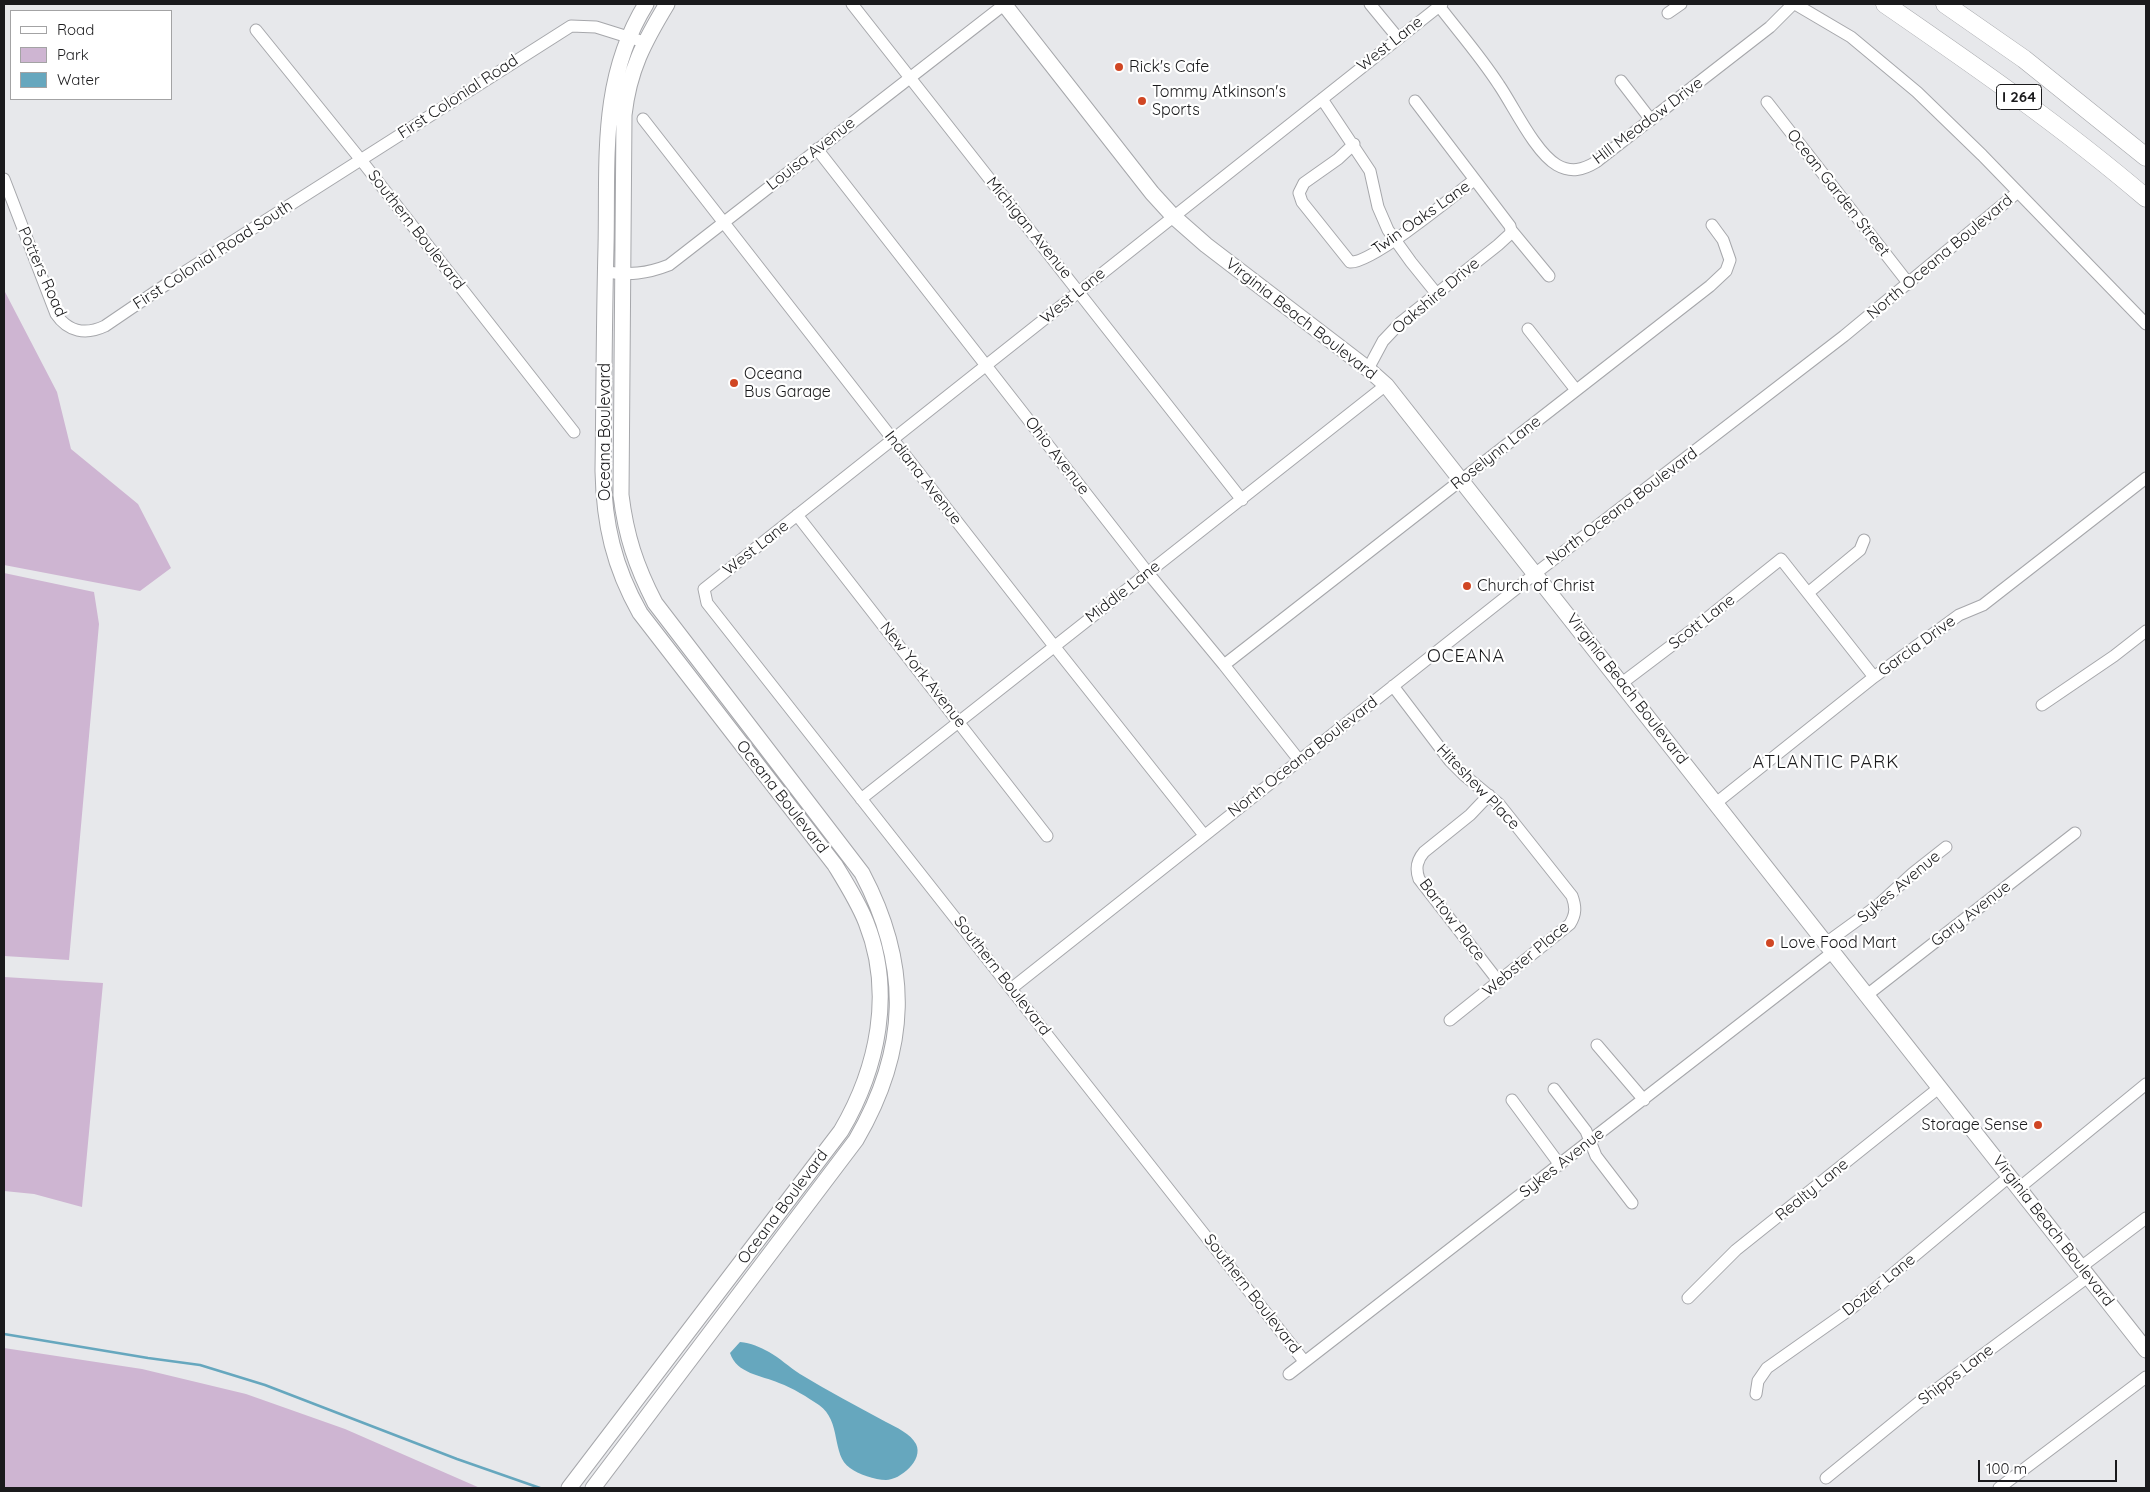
<!DOCTYPE html>
<style>
body{margin:0}
#map{position:relative;width:2150px;height:1492px;overflow:hidden;background:#e7e8eb;font-family:Quicksand,sans-serif}
canvas{display:block}
.frame{position:absolute;inset:0;border:5px solid #1a1a1c;pointer-events:none}
.legend{position:absolute;left:10px;top:10px;width:162px;height:90px;box-sizing:border-box;background:#fff;border:1px solid #a3a3a4;margin:0;padding:6px 9px;list-style:none;font-size:15px;color:#1a1a1c}
.legend li{display:flex;align-items:center;gap:10px;height:25px}
.legend b{width:25px;border:1px solid #a3a3a4}
.scale{position:absolute;left:1978px;top:1460px;width:139px;height:22px;box-sizing:border-box;border:2px solid #1a1a1c;border-top:0;padding-left:6px;font-size:15px;line-height:18px;white-space:nowrap;color:#1a1a1c;-webkit-text-stroke:4px #fff;paint-order:stroke}
</style>
<div id="map">
<canvas width="2150" height="1492"></canvas>
<div class="frame"></div>
<ul class="legend">
<li><b style="height:6px;background:#fff"></b>Road</li>
<li><b style="height:14px;background:#ceb5d2"></b>Park</li>
<li><b style="height:14px;background:#66a7be"></b>Water</li>
</ul>
<div class="scale">100 m</div>
</div>
<script>
const c = document.querySelector('canvas').getContext('2d');
c.lineJoin = 'round';
function fill(path, color) { c.fillStyle = color; c.fill(path, 'evenodd'); }
function strokePath(path, color, width, dash) { c.strokeStyle = color; c.lineWidth = width; c.lineCap = dash ? 'butt' : 'round'; c.setLineDash(dash || []); c.stroke(path); }
function drawText(font, color, halo, rows, align = 'center') {
  c.font = font + ' Quicksand,sans-serif'; c.lineWidth = 4.5; c.setLineDash([]); c.textBaseline = 'middle'; c.strokeStyle = halo; c.fillStyle = color; for (const [text, x, y, turn = 0] of rows) {
    c.save(); c.translate(x, y); c.rotate((+turn || 0) * Math.PI / 180); c.textAlign = isNaN(turn) ? turn : align; if (halo) c.strokeText(text, 0, 0); c.fillText(text, 0, 0); c.restore();
  }
}
fill(new Path2D(`
 M4,290L57,392L71,449L138,504L171,568L140,591L4,565Z
 M4,573L94,592L99,624L69,960L4,956Z
 M4,977L103,983L82,1207L34,1194L4,1191Z
 M4,1348L142,1369L246,1394L345,1429L480,1488H4Z`), '#ceb5d2');
fill(new Path2D(`
 M740,1342C751,1343 760,1347 769,1352C780,1358 789,1367 800,1374C828,1391 857,1406 886,1422C896,1427 911,1434 916,1444C924,1460 900,1480 886,1480C875,1480 858,1474 850,1468C831,1455 842,1421 819,1405C807,1397 793,1388 779,1383C761,1375 737,1374 730,1353Z`), '#66a7be');
strokePath(new Path2D(`
 M4,1334L148,1358L200,1365L265,1385L457,1459L540,1488`), '#66a7be', 2.5);
const minor = new Path2D(`
 M852,4L1242,500
 M1370,4L1398,38
 M1795,4L1851,37L1917,92L1982,155L2146,324
 M1439,6C1459,32 1481,57 1499,85C1514,107 1535,152 1557,165C1571,173 1583,170 1596,162L1770,27L1793,4
 M1668,13L1681,4
 M256,30L361,160L574,432
 M1621,81L1651,120
 M1322,99L1370,171L1378,207L1388,230L1411,262L1436,293
 M1415,101L1510,226L1511,230L1549,276
 M1767,102L1909,284
 M643,119L1054,646L1204,835
 M1354,144L1338,159L1304,183L1299,193L1302,202L1350,262C1371,264 1455,195 1474,180
 M817,149L1148,573L1224,665L1299,760
 M4,179L56,314C68,332 86,335 105,326L183,273L571,26L596,27L644,42
 M605,272C630,275 646,274 669,265L1005,4
 M1528,329L1576,390
 M1368,369L1383,341L1401,322L1498,245L1510,234L1511,230
 M797,515L1047,836
 M1808,593L1860,550L1864,540
 M1224,665L1710,286L1726,271L1730,260L1723,240L1712,225
 M1622,683L1696,627L1781,559L1874,677
 M1393,686L1450,761L1464,775L1499,804L1572,896C1576,907 1576,914 1570,924L1450,1020
 M2042,705L2114,656L2146,631
 M1489,795L1470,815L1424,852C1417,860 1415,868 1419,879L1499,982
 M861,799L1386,385
 M1716,803L1874,677L1959,615L1983,605L2146,478
 M1826,943L1877,906L1913,873L1946,847
 M1012,988L1536,573L1844,336L2018,192
 M1867,995L2075,833
 M1597,1045L1644,1100
 M1554,1089L1586,1131L1596,1156L1632,1203
 M1512,1100L1560,1165
 M2019,1188L2146,1084
 M2081,1267L2146,1218
 M1688,1298L1736,1250L1940,1087
 M1304,1361L707,603L704,589L1442,4
 M1289,1374L1833,952
 M1756,1394L1758,1381L1767,1368L1852,1308L2010,1176
 M1826,1478L1918,1403L2089,1276
 M1999,1488L2146,1377`);
const major = new Path2D(`
 M1004,4L1152,193L1173,216L1206,245L1368,369L1386,385L2146,1350
 M569,1488L841,1131C878,1068 894,992 866,922C858,902 846,883 835,865L640,613C614,567 604,524 603,471C604,397 604,322 606,247C608,161 599,80 646,4
 M593,1488L856,1140C909,1049 911,966 862,873L655,603C636,566 626,536 621,495L624,115C629,70 644,42 667,4`);
const highway = new Path2D(`
 M1885,4C1975,66 2063,127 2146,198
 M1945,4L2024,59L2146,157`);
strokePath(minor, '#a6a7ab', 13);
strokePath(major, '#a6a7ab', 17);
strokePath(highway, '#a6a7ab', 19);
strokePath(minor, '#fff', 11);
strokePath(major, '#fff', 15);
strokePath(highway, '#fff', 18);
for (const [x, y, r, color] of [
 [1119,67,5,"#d04623"],
 [1142,101,5,"#d04623"],
 [734,383,5,"#d04623"],
 [1467,586,5,"#d04623"],
 [1770,943,5,"#d04623"],
 [2038,1125,5,"#d04623"]
]) { const dot = new Path2D(); dot.arc(x, y, r, 0, 2 * Math.PI); c.fillStyle = color; c.fill(dot); strokePath(dot, '#fff', 2); }
for (const [x, y, w] of [
 [2019,97,45]
]) { const box = new Path2D(); box.roundRect(x - w / 2, y - 12.5, w, 25, 4); c.fillStyle = '#fff'; c.fill(box); strokePath(box, '#1a1a1c', 1); }
drawText('bold 15px', '#1a1a1c', null, [
 ["I 264",2019,97]
]);
drawText('16px', '#1a1a1c', '#fff', [
 ["West Lane",1390,44,-38],
 ["First Colonial Road",458,97,-33],
 ["Hill Meadow Drive",1648,121,-37],
 ["Louisa Avenue",811,154,-38],
 ["Ocean Garden Street",1838,193,52],
 ["Twin Oaks Lane",1421,218,-35],
 ["Michigan Avenue",1029,228,51],
 ["Southern Boulevard",416,230,52],
 ["First Colonial Road South",213,255,-33],
 ["North Oceana Boulevard",1940,257,-40],
 ["Potters Road",42,272,66],
 ["West Lane",1073,296,-39],
 ["Oakshire Drive",1436,296,-40],
 ["Virginia Beach Boulevard",1301,319,38],
 ["Oceana Boulevard",605,432,-90],
 ["Roselynn Lane",1496,453,-38],
 ["Ohio Avenue",1057,456,52],
 ["Indiana Avenue",923,478,52],
 ["North Oceana Boulevard",1622,507,-37],
 ["West Lane",756,548,-38],
 ["Middle Lane",1123,592,-38],
 ["Scott Lane",1702,622,-38],
 ["Garcia Drive",1917,646,-36],
 ["New York Avenue",923,675,52],
 ["Virginia Beach Boulevard",1627,689,52],
 ["North Oceana Boulevard",1303,757,-38],
 ["Hiteshew Place",1478,787,46],
 ["Oceana Boulevard",782,797,52],
 ["Sykes Avenue",1899,887,-40],
 ["Gary Avenue",1971,914,-38],
 ["Bartow Place",1452,920,53],
 ["Webster Place",1526,959,-40],
 ["Southern Boulevard",1002,976,52],
 ["Sykes Avenue",1562,1163,-38],
 ["Realty Lane",1812,1190,-39],
 ["Oceana Boulevard",783,1207,-53],
 ["Virginia Beach Boulevard",2053,1231,52],
 ["Dozier Lane",1879,1285,-39],
 ["Southern Boulevard",1252,1294,52],
 ["Shipps Lane",1956,1375,-37]
]);
drawText('16px', '#1a1a1c', '#fff', [
 ["Rick's Cafe",1129,67],
 ["Tommy Atkinson's",1152,92],
 ["Sports",1152,110],
 ["Oceana",744,374],
 ["Bus Garage",744,392],
 ["Church of Christ",1477,586],
 ["Love Food Mart",1780,943],
 ["Storage Sense",2028,1125,"right"]
], 'left');
c.letterSpacing = '1px';
drawText('18px', '#1a1a1c', '#fff', [
 ["OCEANA",1466,657],
 ["ATLANTIC PARK",1826,763]
]);
c.letterSpacing = '0px';
</script>
